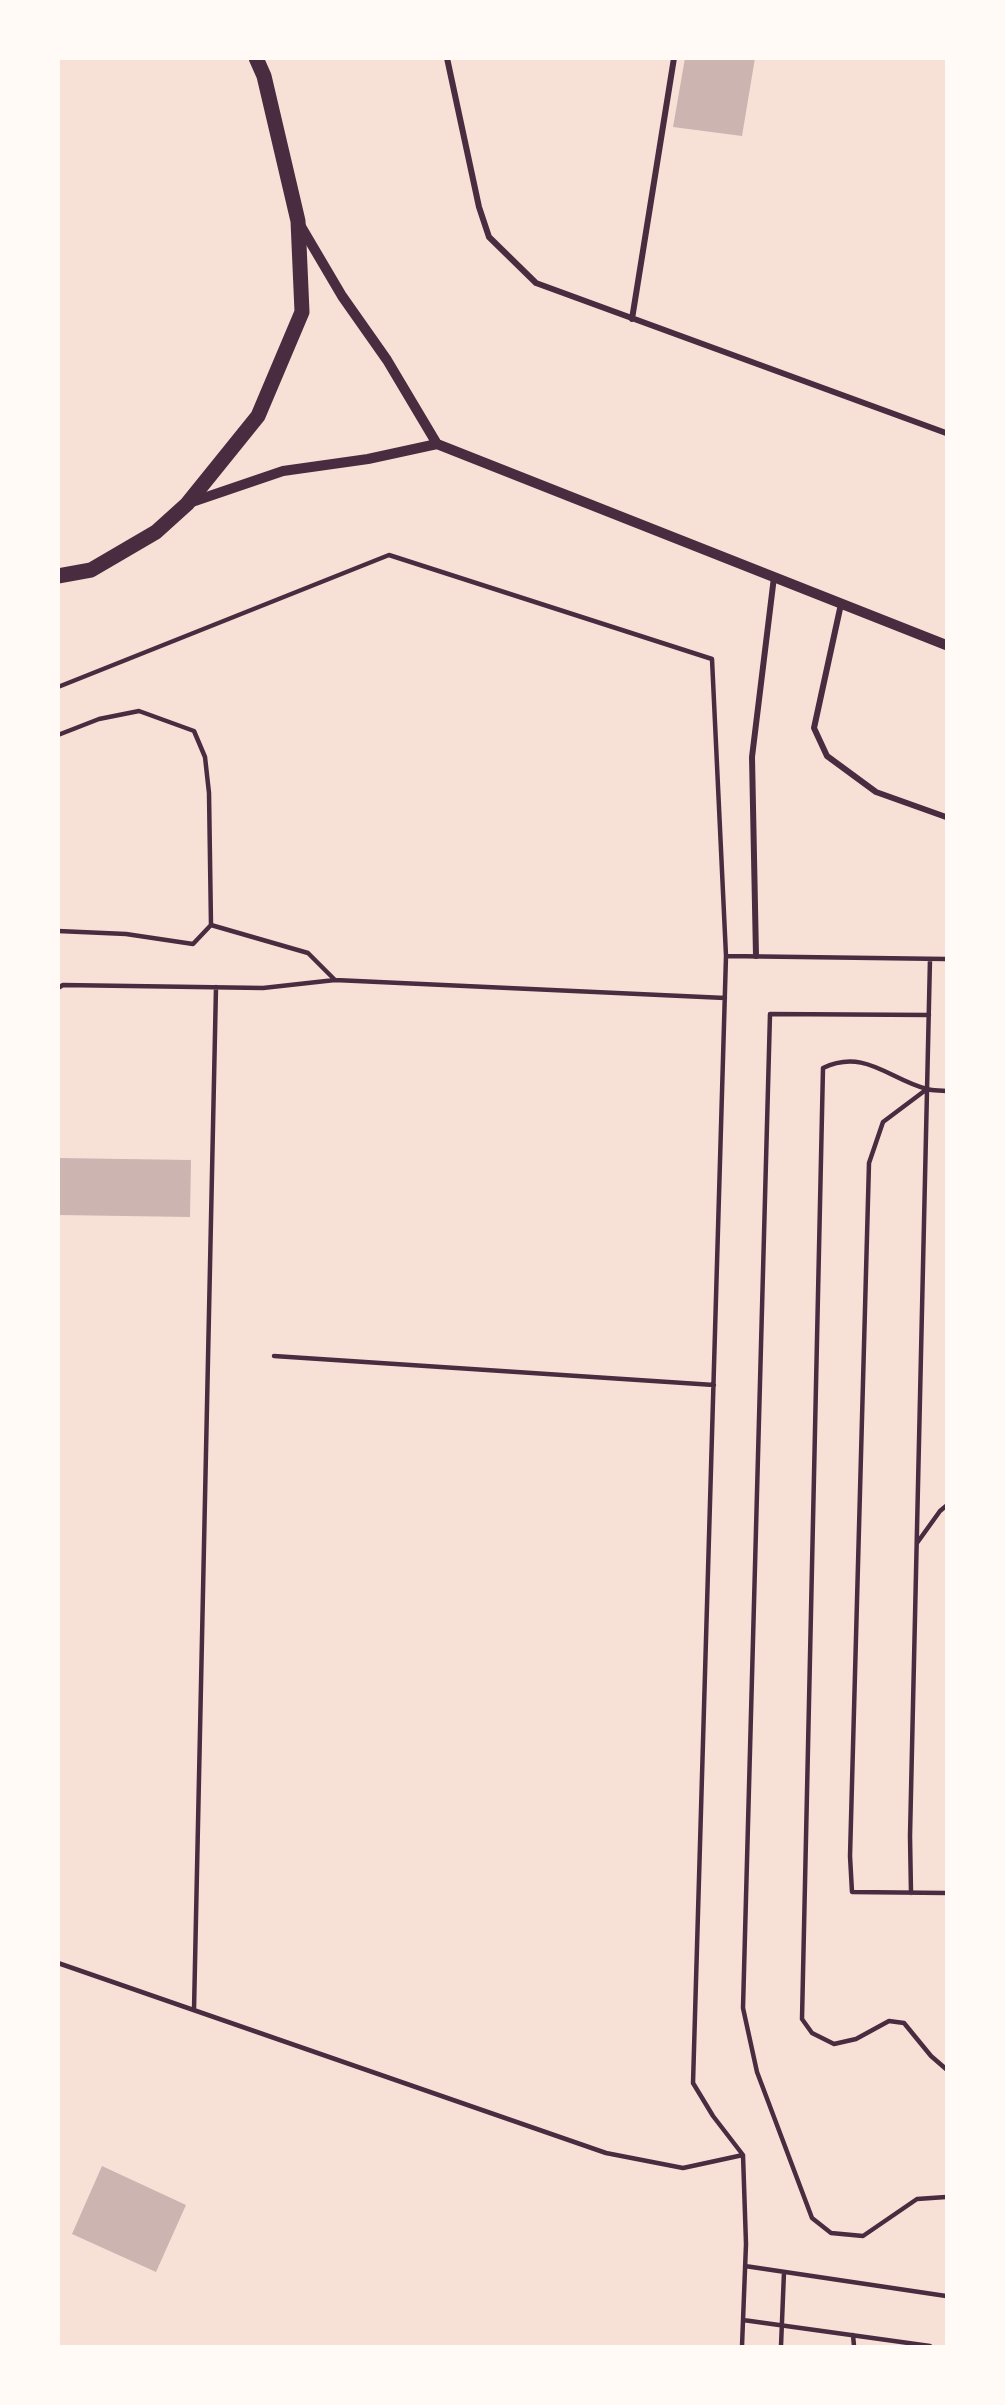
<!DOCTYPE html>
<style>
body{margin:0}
#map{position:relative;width:1005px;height:2405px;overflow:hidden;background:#f7e1d7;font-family:"Alegreya Sans",sans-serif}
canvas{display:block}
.frame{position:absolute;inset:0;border:60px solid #fffaf5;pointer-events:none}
</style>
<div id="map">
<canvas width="1005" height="2405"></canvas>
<div class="frame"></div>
</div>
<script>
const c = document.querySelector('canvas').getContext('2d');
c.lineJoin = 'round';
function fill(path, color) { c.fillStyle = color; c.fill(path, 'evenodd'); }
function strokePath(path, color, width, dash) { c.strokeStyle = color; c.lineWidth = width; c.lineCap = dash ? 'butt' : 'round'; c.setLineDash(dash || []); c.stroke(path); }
fill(new Path2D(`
 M685,58H755L742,136L673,127Z
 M58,1158L191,1160L190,1217L58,1215Z
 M102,2166L186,2205L156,2272L72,2234Z`), '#ccb4b1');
strokePath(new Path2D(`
 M58,687L389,555L712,659L726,956
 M58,735L99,719L139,711L194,731L205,757L209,793L211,925L193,944L126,934L58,931
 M211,925L308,953L335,980L725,998
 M58,988L63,985L263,988L335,980
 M929,1015L770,1014L743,2008L757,2072L812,2218L831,2233L863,2236L917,2199L946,2197
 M927,1089L883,1122L869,1163L850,1856L852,1892L946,1893
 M946,1091C940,1090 933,1091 927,1089C890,1080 865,1048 823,1068L802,2019L812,2033L834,2044L856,2039L889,2021L904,2023L931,2056L946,2069
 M274,1356L714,1385
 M917,1543L940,1511L946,1506
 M911,1893L910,1836L930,959
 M58,1963L606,2153L683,2168L743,2155
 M194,2010L216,987
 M745,2266L946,2296
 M743,2320L930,2346
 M853,2335L854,2346
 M742,2346L746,2244L743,2155L713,2116L693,2083L726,956L946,959
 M781,2346L784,2272`), '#4a2c40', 4.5);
strokePath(new Path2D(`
 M447,58L479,207L489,237L536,283L946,433
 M632,319L674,58
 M841,604L814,728L827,756L876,792L946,817
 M756,956L752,757L774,577`), '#4a2c40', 6);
strokePath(new Path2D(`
 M299,223L342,296L387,360L437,444
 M189,503L283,471L368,459L437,444L946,645`), '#4a2c40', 10);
strokePath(new Path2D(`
 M58,576L91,570L156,532L187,504L258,416L302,312L298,221L264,76L256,58`), '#4a2c40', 15);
</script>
